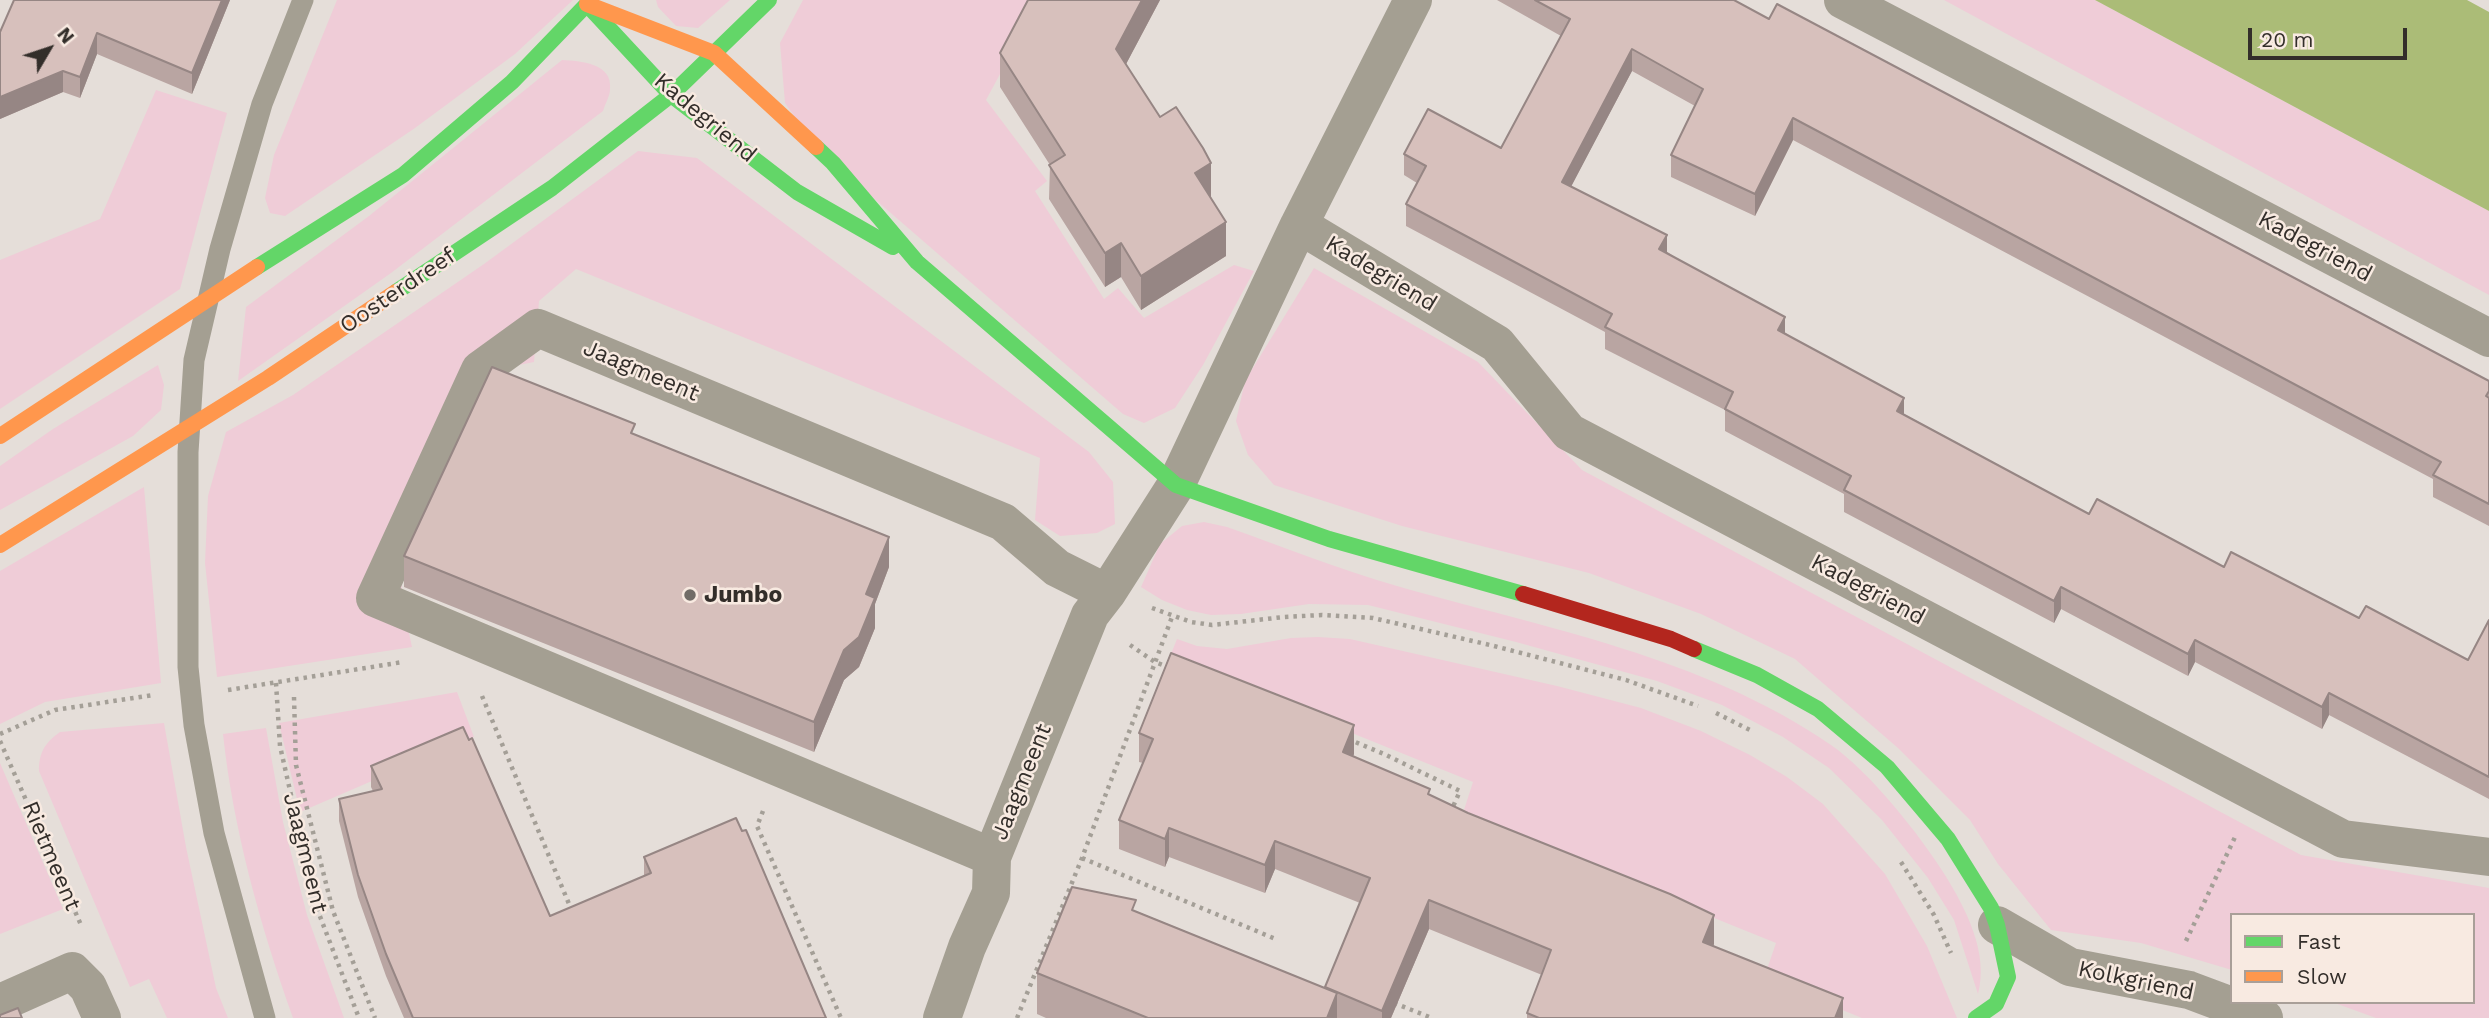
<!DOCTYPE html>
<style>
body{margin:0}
#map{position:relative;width:2489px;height:1018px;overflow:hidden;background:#e5ded9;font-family:"Work Sans",sans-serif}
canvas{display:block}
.legend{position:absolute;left:2230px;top:913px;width:245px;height:91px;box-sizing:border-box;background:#f8eae1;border:2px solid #a99f98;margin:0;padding:9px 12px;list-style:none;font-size:21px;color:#332e2a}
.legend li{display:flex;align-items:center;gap:14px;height:35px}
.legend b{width:35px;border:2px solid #a99f98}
.north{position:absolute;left:14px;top:14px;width:70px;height:70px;-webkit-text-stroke:5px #f8eae1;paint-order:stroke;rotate:51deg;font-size:19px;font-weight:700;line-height:28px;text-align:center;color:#332e2a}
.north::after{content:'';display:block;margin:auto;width:24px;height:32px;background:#332e2a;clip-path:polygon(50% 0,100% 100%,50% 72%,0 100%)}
.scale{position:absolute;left:2248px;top:28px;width:159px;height:32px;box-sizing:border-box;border:4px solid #332e2a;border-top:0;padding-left:9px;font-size:21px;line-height:24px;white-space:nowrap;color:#332e2a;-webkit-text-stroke:5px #f8eae1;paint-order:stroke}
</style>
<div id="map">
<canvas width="2489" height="1018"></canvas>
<ul class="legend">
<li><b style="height:9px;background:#63d668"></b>Fast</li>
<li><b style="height:9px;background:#ff974d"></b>Slow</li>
</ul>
<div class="north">N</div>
<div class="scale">20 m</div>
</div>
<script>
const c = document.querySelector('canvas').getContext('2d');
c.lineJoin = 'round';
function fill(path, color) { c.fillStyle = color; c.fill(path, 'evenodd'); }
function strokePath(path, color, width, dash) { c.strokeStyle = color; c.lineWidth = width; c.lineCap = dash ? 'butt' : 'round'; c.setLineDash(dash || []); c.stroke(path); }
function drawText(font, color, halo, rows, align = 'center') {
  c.font = font + ' "Work Sans",sans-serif'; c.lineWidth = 5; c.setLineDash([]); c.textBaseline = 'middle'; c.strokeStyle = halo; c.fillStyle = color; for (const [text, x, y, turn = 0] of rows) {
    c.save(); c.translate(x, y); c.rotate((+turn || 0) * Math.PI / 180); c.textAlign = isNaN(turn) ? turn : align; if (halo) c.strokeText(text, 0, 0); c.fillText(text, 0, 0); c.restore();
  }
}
fill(new Path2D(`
 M337,0H573L515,54L415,128L285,216L270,213L265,198L274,155Z
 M656,0H730L698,28L676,26L658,7Z
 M803,0H1040L986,100L1047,181L1035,191L1104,299L1118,288L1144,318L1234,265L1254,271L1203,365L1175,408L1144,423L1123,414L818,150L785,103L780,43Z
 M1944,0H2095L2489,211V295Z
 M562,60C580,61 613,63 610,89C610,96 605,104 603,111L391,273L238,381L246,307L369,216Z
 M156,90L227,113L180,289L0,409V260L100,219Z
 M638,151L697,158L1089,452L1113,482L1115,524L1097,533L1060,536L1035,520L1040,458L576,269L539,301L534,362L504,368L399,546L403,606L412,647L217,677L205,563L208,496L226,432L293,395L484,264Z
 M1314,268L1478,362L1582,470L2301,855L2489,888V1018H2376L2332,1002H2473V915H2232V970L2141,943L2051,930L1998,864L1970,820L1898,748L1795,659L1701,614L1589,573L1402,526L1274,485L1248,455L1236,421L1245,381Z
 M158,365L164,385L161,410L133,436L0,510V466L53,429Z
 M144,487L161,683L45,702L0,724V571Z
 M1204,522L1227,527C1283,547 1339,569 1397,586C1544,628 1702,656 1831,745C1869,771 1920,835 1945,875C1966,909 1989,953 1978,994L1954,920L1928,878L1882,820L1829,768L1783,737L1722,705L1657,681L1516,642L1368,605L1309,604L1241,614L1211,615L1187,610L1162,600L1141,587L1160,544L1182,526Z
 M1318,637L1350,639L1557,686L1641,708L1701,731L1750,755L1787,777L1823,804L1885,874L1927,946L1957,1018H1862L1764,978L1776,943L1462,816L1473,782L1169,659L1177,639L1197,646L1227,649L1291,638Z
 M457,692L474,737L300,812L279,723Z
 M164,723L186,847L216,988L228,1018H167L149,979L130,987L39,771C39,752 45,743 60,732Z
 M266,728L283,822L307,915L344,1018H293C261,928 233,829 223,734Z
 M0,763L63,909L0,934Z`), '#efccd7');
fill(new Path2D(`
 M2095,0H2467L2489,12V211Z`), '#abbc77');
strokePath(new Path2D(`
 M1152,608L1191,622L1212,625L1284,617L1322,615L1373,618L1490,645L1626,680L1698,706
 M1130,645L1155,662L1171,668
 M276,683L280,746L316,906L359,1018
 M228,690L403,662
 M482,696L572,911
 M294,697L296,765L315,840L333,911L375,1018
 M1716,713L1752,731
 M0,734L55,710L153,695
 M1348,739L1384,754L1460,791L1451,811
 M0,741L81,925
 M763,811L757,826L841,1018
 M1082,858L1278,940
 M1901,862L1934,915L1951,953
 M2186,941L2236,835
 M1394,1003L1432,1018
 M1017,1018L1082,858L1172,617`), '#a49f97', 4.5, [3.5, 5]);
strokePath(new Path2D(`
 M265,1018L214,833L194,725L188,667V452L194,360L220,249L262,104L303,0`), '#a49f92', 21);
strokePath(new Path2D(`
 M1843,0L2489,338
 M1299,225L1497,344L1569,432L2343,839L2489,857
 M992,857L375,598L480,370L538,328L1003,522L1057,568L1107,593
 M1997,925L2070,967L2189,990L2264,1018
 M0,1003L72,971L88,987L102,1018
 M942,1018L967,947L991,893L992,857L1090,615L1107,593L1176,485L1299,225L1413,0`), '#a49f92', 38);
strokePath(new Path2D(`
 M593,11L671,95L797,192L893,247
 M816,147L833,163L917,262L1176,485L1329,539L1523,594
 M257,267L403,175L512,82L591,0
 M396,292L552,188L671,95L769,0
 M1694,649L1757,675L1818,709L1887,767L1948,839L1991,908L1997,925L2008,977L1996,1004L1976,1018`), '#63d668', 16);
strokePath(new Path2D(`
 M587,4L714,53L816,147
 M0,436L257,267
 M0,545L268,378L396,292`), '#ff974d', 16);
strokePath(new Path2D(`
 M1523,594L1671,639L1694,649`), '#b3261e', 16);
fill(new Path2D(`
 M230,0L192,94L97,54L80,98L63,92L0,119V32Z
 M1028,0H1160L1126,64L1211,197L1226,256L1141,310L1121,277L1105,287L1049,199L1050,165L1000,87V53Z
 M1497,0H1734L1769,19L2489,381V526L2433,497V479L1793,140L1755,216L1671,177V155L1695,106L1632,71L1571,186L1904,414L2089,514L2468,660L2489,620V799L2329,715L2322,729L2195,662L2188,676L2061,609L2054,623L1844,512V494L1725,431V410L1605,349V332L1406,226V204L1417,183L1404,175V154L1501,148L1561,36Z
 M635,434L889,567L875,604V628L859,667L844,680L814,752L404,587V556Z
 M1139,733L1354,754L1353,756L1714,944L1713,946L1843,1018H1527V1013L1542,975L1429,929L1391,1018H1046L1037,1014V973L1136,911L1325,988L1360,903L1275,869L1265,893L1169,857L1165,867L1119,849V820L1143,763L1139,762Z
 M371,766L550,916L644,876V857L826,1018H404L386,976L358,897L339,821V799L373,791L371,787Z`), '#b9a5a2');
fill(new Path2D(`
 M222,0H230L192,94V73Z
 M1142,0H1160L1116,83V49Z
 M97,33V54L80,98V77Z
 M1632,49V71L1562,204V182Z
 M63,71V92L0,119V97Z
 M1793,118V140L1755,216V194Z
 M1211,163V197L1195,207V173Z
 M1226,222V256L1141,310V276Z
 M1667,235V257L1659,249Z
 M1121,243V277L1105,287V253Z
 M1785,317V339L1778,330Z
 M1904,398V420L1897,411Z
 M889,537V567L875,604V628L859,667L844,680L814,752V722Z
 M2061,587V609L2054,623V601Z
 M2195,640V662L2188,676V654Z
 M2329,693V715L2322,729V707Z
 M1354,725V754L1343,780V752Z
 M1169,828V857L1165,867V839Z
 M1275,841V869L1265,893V865Z
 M1429,900V929L1391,1018H1382V1011Z
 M1714,915V944L1703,971V942Z
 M1337,993V1018H1327Z
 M1843,998V1018H1835Z`), '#968684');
const building = new Path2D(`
 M14,0H222L192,73L97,33L80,77L63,71L0,97V32Z
 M1028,0H1142L1116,49L1160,117L1176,107L1203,148L1211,163L1195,173L1226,222L1141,276L1121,243L1105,253L1049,165L1065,155L1000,53Z
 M1535,0H1734L1769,19L1777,4L2489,381V391L2486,396L2489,398V504L2433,475L2441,462L1793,118L1755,194L1671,155L1703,89L1632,49L1562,182L1667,235L1659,249L1785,317L1778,330L1904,398L1897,411L2089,514L2097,499L2224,567L2231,552L2359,618L2366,606L2468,660L2489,620V777L2329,693L2322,707L2195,640L2188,654L2061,587L2054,601L1844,490L1851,476L1725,409L1733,392L1605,327L1612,314L1406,204L1426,166L1404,154L1428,109L1501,148L1570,19Z
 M492,367L635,424L631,433L889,537L866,594L875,598L859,637L844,650L814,722L404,556Z
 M1171,653L1354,725L1343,752L1430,789L1428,794L1468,813L1670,894L1714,915L1703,942L1843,998L1835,1018H1539L1527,1013L1551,950L1429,900L1382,1011L1325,987L1370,878L1275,841L1265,865L1169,828L1165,839L1119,820L1153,739L1139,733Z
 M463,727L469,740L472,738L550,916L651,873L644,857L736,818L742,831L746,830L826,1018H413L386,954L358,875L339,799L382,789L371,766Z
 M1072,887L1136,900L1132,910L1337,993L1327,1018H1148L1037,973Z
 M18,1008L22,1018H0V1015Z`);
fill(building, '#d7c0bc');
strokePath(building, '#968684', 2);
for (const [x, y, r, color] of [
 [690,595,7,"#716c67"]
]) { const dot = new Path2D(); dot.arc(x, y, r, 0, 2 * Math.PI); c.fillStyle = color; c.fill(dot); strokePath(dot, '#f8eae1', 2.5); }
drawText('23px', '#332e2a', '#f8eae1', [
 ["Kadegriend",705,118,40],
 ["Kadegriend",2315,247,28],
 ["Kadegriend",1381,274,31],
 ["Oosterdreef",398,291,-34],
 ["Jaagmeent",641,371,23],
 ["Kadegriend",1868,590,28],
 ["Jaagmeent",1022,782,-68],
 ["Jaagmeent",305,853,76],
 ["Rietmeent",51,856,67],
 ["Kolkgriend",2136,981,12]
]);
drawText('bold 23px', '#332e2a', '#f8eae1', [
 ["Jumbo",704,595]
], 'left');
</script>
